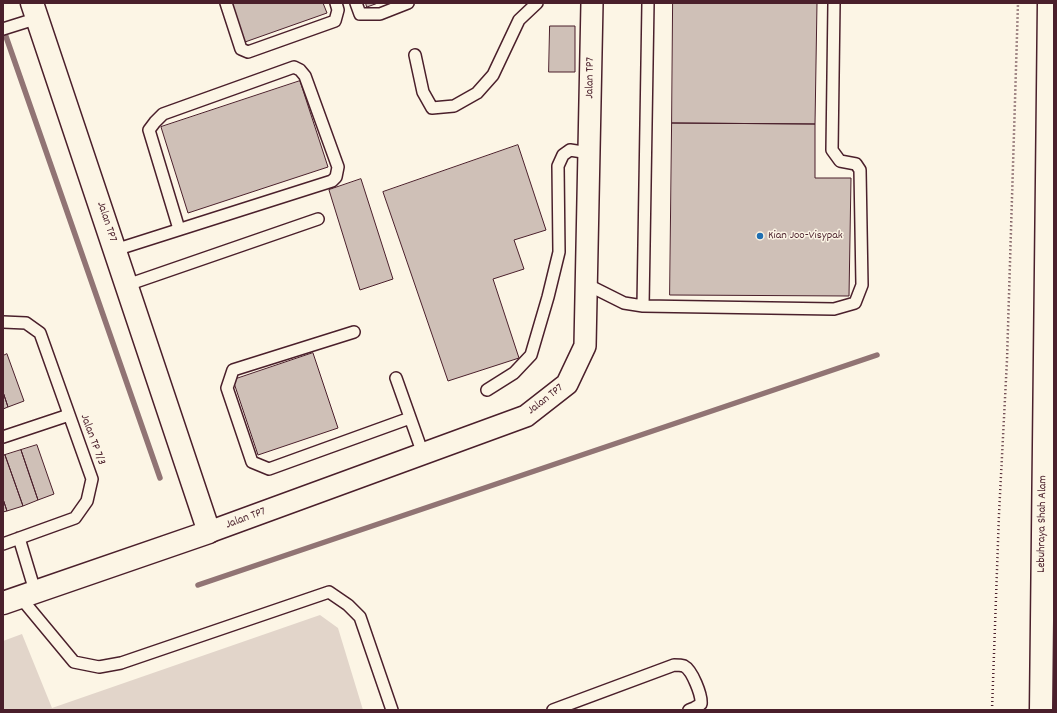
<!DOCTYPE html>
<style>
body{margin:0}
#map{position:relative;width:1057px;height:713px;overflow:hidden;background:#fcf5e5;font-family:Dekko,sans-serif}
canvas{display:block}
.frame{position:absolute;inset:0;border:4px solid #4a1f2b;pointer-events:none}
</style>
<div id="map">
<canvas width="1057" height="713"></canvas>
<div class="frame"></div>
</div>
<script>
const c = document.querySelector('canvas').getContext('2d');
c.lineJoin = 'round';
function fill(path, color) { c.fillStyle = color; c.fill(path, 'evenodd'); }
function strokePath(path, color, width, dash) { c.strokeStyle = color; c.lineWidth = width; c.lineCap = dash ? 'butt' : 'round'; c.setLineDash(dash || []); c.stroke(path); }
function drawText(font, color, halo, rows, align = 'center') {
  c.font = font + ' Dekko,sans-serif'; c.lineWidth = 3; c.setLineDash([]); c.textBaseline = 'middle'; c.strokeStyle = halo; c.fillStyle = color; for (const [text, x, y, turn = 0] of rows) {
    c.save(); c.translate(x, y); c.rotate((+turn || 0) * Math.PI / 180); c.textAlign = isNaN(turn) ? turn : align; if (halo) c.strokeText(text, 0, 0); c.fillText(text, 0, 0); c.restore();
  }
}
fill(new Path2D(`
 M320,615L338,628L363,710H3V641L22,634L52,708Z`), '#e2d5ca');
strokePath(new Path2D(`
 M3,28L160,478
 M198,585L877,355`), '#917474', 5.5);
const building = new Path2D(`
 M232,3H323L327,13L245,42Z
 M366,3H378L367,7Z
 M673,3H817L815,124L672,123Z
 M550,26H575V72H549Z
 M300,81L328,167L188,213L161,127Z
 M672,123L815,124V178H851L849,296L670,295Z
 M518,145L546,230L514,240L524,269L493,279L519,358L448,381L383,192Z
 M361,179L393,279L360,290L329,190Z
 M313,353L338,428L258,455L233,380Z
 M7,354L24,401L8,407L3,392V356Z
 M3,392L8,407L3,409Z
 M37,445L54,494L38,500L21,450Z
 M21,450L38,500L23,506L5,455Z
 M5,455L23,506L7,511L3,499V456Z
 M3,499L7,511L3,512Z`);
fill(building, '#cfc0b7');
strokePath(building, '#4a1f2b', 1);
const service = new Path2D(`
 M226,3L241,49L248,52L335,21L338,10L336,3
 M356,3L360,14H380L408,3
 M3,29L38,18
 M415,55L423,92L432,108L454,106L477,93L493,75L519,20L537,3
 M115,250L332,181L336,177L338,167L305,76L300,70L294,67L163,114L155,122L149,130L179,229
 M586,284L624,303L643,306L834,309L855,303L862,285L860,170L856,164L840,161L832,150L834,3
 M127,285L318,219
 M643,306L648,3
 M3,322L26,323L40,333L92,479L87,501L75,518L3,544
 M354,332L233,370L227,388L252,462L269,469L410,418
 M396,378L423,454
 M487,390L514,373L531,355L548,297L559,252L558,166L563,155L570,150L589,153
 M3,437L69,415
 M19,538L35,591
 M20,597L74,662L99,667L121,663L329,592L348,605L360,617L392,710
 M553,710L674,665C678,665 681,665 684,666C692,670 702,695 701,704L694,708L689,710`);
const minor = new Path2D(`
 M209,532L526,416L567,384L585,346L592,3`);
const tertiary = new Path2D(`
 M3,603L209,532L32,3`);
const motorway = new Path2D(`
 M1041,710L1049,3`);
strokePath(service, '#4a1f2b', 14);
strokePath(minor, '#4a1f2b', 24);
strokePath(tertiary, '#4a1f2b', 25);
strokePath(motorway, '#4a1f2b', 25);
strokePath(new Path2D(`
 M992,710L999,514L1007,360L1018,3`), '#4a1f2b', 2.5, [1, 3]);
strokePath(service, '#fcf5e5', 11);
strokePath(minor, '#fcf5e5', 21);
strokePath(tertiary, '#fcf5e5', 22);
strokePath(motorway, '#fcf5e5', 22);
for (const [x, y, r, color] of [
 [760,236,4,"#1f6fb2"]
]) { const dot = new Path2D(); dot.arc(x, y, r, 0, 2 * Math.PI); c.fillStyle = color; c.fill(dot); strokePath(dot, '#fcf5e5', 1.5); }
drawText('12px', '#4a1f2b', '#fcf5e5', [
 ["Jalan TP7",591,78,-89],
 ["Jalan TP7",106,222,72],
 ["Jalan TP7",546,400,-38],
 ["Jalan TP 7/3",92,440,70],
 ["Jalan TP7",246,519,-20],
 ["Lebuhraya Shah Alam",1043,524,-89]
]);
drawText('12px', '#4a1f2b', '#fcf5e5', [
 ["Kian Joo-Visypak",768,236]
], 'left');
</script>
